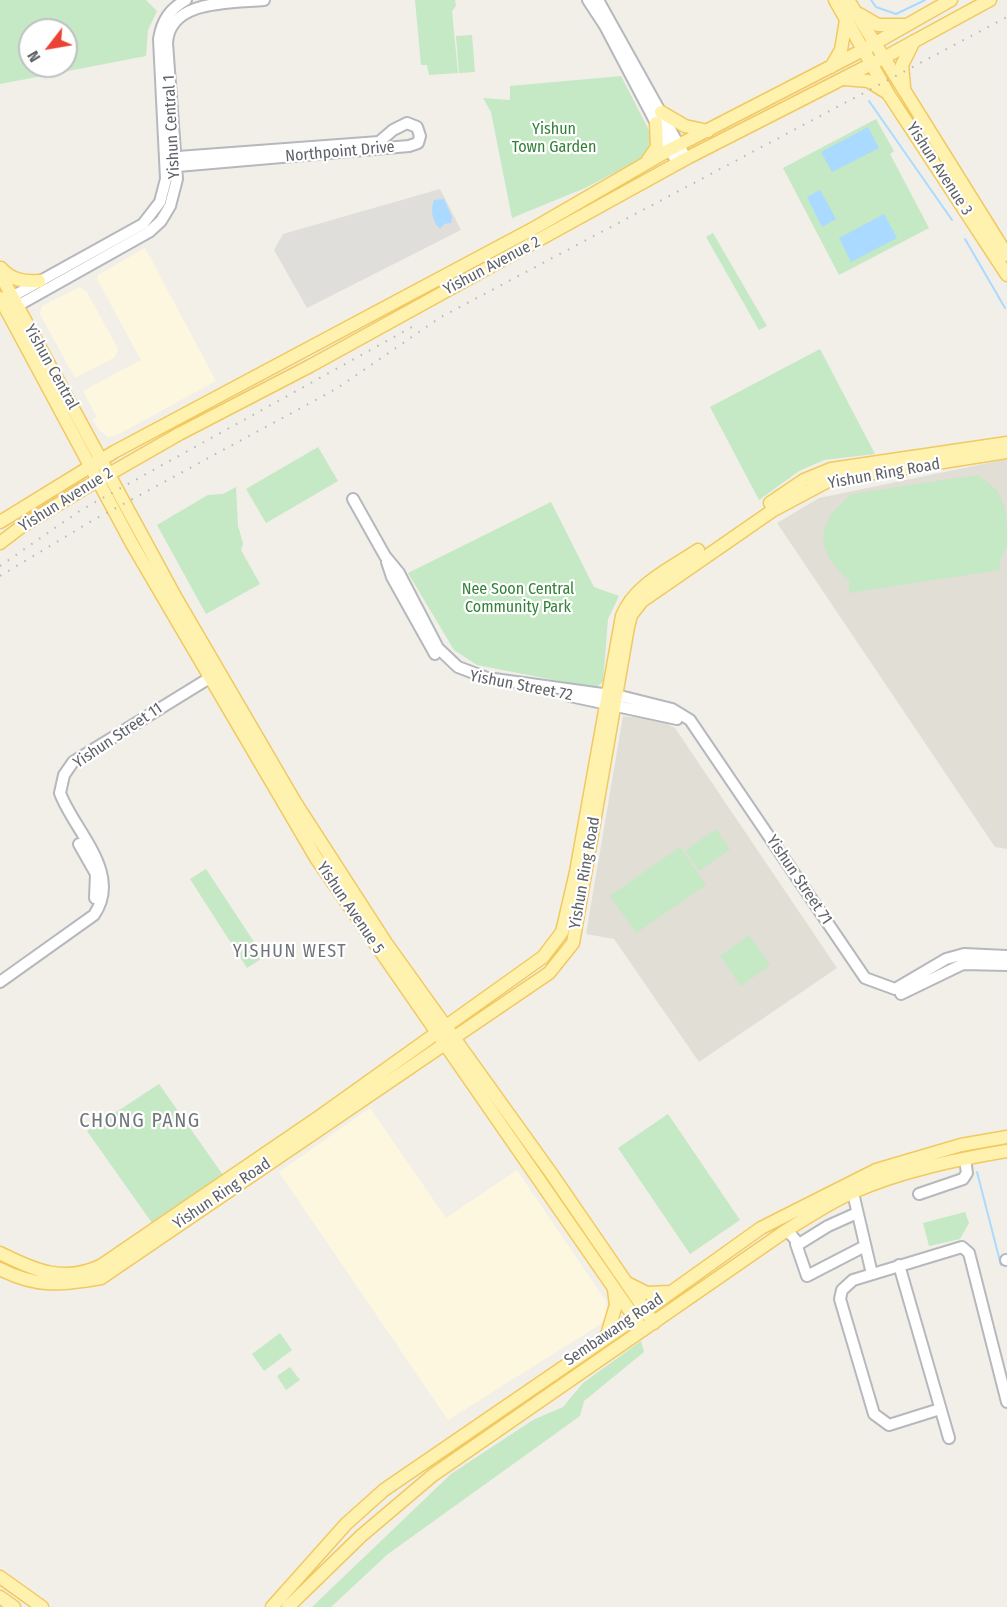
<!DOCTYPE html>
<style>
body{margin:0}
#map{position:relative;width:1007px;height:1607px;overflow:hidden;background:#f1efe8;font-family:"Fira Sans Condensed",sans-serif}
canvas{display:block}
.north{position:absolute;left:18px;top:18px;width:60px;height:60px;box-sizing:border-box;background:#fff;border:2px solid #bfc1c3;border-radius:50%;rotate:239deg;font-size:16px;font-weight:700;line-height:24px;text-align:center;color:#5f6368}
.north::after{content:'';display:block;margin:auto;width:21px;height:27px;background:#ea4335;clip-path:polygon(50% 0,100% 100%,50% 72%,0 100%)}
</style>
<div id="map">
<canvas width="1007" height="1607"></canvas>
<div class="north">N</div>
</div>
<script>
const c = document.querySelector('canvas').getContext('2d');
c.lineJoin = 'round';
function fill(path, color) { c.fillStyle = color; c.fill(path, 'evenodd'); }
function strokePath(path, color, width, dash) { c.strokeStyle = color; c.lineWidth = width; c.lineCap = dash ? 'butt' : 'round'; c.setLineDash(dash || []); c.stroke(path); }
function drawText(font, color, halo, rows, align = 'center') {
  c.font = font + ' "Fira Sans Condensed",sans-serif'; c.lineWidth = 4.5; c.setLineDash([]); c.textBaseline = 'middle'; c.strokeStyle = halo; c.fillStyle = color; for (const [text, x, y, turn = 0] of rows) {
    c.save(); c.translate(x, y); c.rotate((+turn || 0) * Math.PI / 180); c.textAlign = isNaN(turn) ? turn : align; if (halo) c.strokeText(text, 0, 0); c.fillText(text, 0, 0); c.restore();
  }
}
fill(new Path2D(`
 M145,248L216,381L115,436L108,437L98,429L93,420L97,417L83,391L141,360L97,279L98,275Z
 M80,287L87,292L118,349L115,357L75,378L40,314L42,306Z
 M370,1108L446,1218L517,1170L605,1300L608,1313L601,1324L448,1420L279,1172Z`), '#fef7e0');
fill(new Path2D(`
 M440,189L461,230L307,308L274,250L283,234Z`), '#e0deda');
fill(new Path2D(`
 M1007,459V849L995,847L777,523L819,498Z
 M623,716L660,720L675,728L837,968L699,1062L614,939L586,934Z`), '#e1ded6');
fill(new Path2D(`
 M0,0H146L157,11L148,30L146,56L0,84ZM30,30H66V66H30Z
 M415,0H455L456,6L452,11L458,73L429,75L427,65H421Z
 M472,35L475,72L459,73L456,36Z
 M621,76L652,136L645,157L585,188L512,218L491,112L483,98L510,100V86Z
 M876,119L894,151L890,154L929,228L839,275L783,168Z
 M713,233L767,326L759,330L706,237Z
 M820,349L875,454L824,460L799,471L759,500L710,407Z
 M318,447L338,481L266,523L246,489Z
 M976,475C1007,491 1007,510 1007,544C1005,555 998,558 1000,570L849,593V580C813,550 816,522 852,494Z
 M236,487L238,526L243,543L241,550L260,584L206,614L157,525L208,495L223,494Z
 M551,502L594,587L619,596L608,619L603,682L595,688L477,665L454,650L408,573Z
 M716,829L730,849L699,871L685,851Z
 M680,847L706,885L636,933L610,896Z
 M206,869L264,957L247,968L190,879Z
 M749,935L770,965L741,986L720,956Z
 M159,1084L223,1175L152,1223L87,1131Z
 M668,1114L740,1220L690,1254L618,1148Z
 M965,1212L969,1223L960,1239L929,1246L923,1223Z
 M280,1333L292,1350L264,1371L252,1354Z
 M641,1341L644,1352L584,1401L580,1416L388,1554L331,1607H312L451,1474L533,1420L563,1407L583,1383Z
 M290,1367L300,1380L286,1390L277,1376Z`), '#c5e8c5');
fill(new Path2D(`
 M868,127L879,148L832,172L821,152Z
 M820,190L836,219L822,227L807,197Z
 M444,199L452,217L451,223L444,224L440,229C432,221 430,210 434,200Z
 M884,214L897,238L851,262L839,238Z`), '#aadaff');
strokePath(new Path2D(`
 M871,0L876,7L896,14L925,0
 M869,101L952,220
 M965,239L1005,308
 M977,1172L1001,1265`), '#aadaff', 2);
const minor = new Path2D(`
 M588,0L605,26L677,163
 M598,0L686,158
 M165,158L379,142L393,130L407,123L417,127L420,136L418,143L409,146L166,167
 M6,300L143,224L160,202L166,179L159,39C162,20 170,9 186,0
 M10,310L149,232L161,221L170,206L177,179L167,43C169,0 229,3 264,0
 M353,499L385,556L399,573L438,648L458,667L487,678L624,697L672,709L690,720L865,978L895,989L946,959L964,954L1007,956
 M387,562L392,577L435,654
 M570,696L677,719
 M79,844L96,874L95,898
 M0,982L94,915C123,873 74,831 60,793L64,775L73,762L216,674
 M901,994L963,964L1007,965
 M853,1193L872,1274
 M919,1194L963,1179L967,1173L965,1159
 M787,1230L799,1244L828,1226L857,1213
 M796,1244L807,1276L865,1246
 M1006,1260H1007
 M899,1265L949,1438
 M940,1409L889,1425L874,1414L840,1299L842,1290L853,1280L962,1247L969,1253L1007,1402`);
const major = new Path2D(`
 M835,0L889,95L1007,275
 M848,0L1007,255
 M859,14L878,25H904
 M831,67L841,50L846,20
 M844,79L868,81L886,92
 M904,87L902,65L914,41
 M661,112L685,126L708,131
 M648,160L657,147L656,123
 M1,268C11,280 24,282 39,281
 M0,274L176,598L295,802L386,943L551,1173L654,1323
 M0,298L132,544L316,858L643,1330
 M770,503L804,480L831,469L1007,443
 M0,522L114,452L536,227L669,150L863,50L951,0
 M0,543L21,527L83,489L179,434L310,366L689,157L889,55L990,0
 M0,1253C34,1270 64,1284 102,1265L319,1117L543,957L562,932L576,872L622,616C634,585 671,568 698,550
 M0,1269C37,1288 61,1285 101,1278L549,973L573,943L628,627L631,615L642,601L772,511L830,480L1007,452
 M627,1283L647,1293L670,1292
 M606,1338L616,1305L614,1290
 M0,1577L42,1607
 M0,1597L14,1607
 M272,1607L346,1524L384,1490L628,1323L761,1228L876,1170L961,1145L1007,1137
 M288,1607L361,1536L433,1475L787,1230C808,1217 829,1203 851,1193C900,1171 954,1160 1007,1151`);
strokePath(minor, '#b5b8bc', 14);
strokePath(major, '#f2c960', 15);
strokePath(minor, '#fff', 10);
strokePath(major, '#fff2af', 12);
strokePath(new Path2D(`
 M0,566L81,510L412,327
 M0,576L90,522L336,389L441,317L1007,17`), '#b6b7b8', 2, [1.5, 8]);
drawText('16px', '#5f6368', '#fff', [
 ["Yishun Central 1",172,127,-93],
 ["Northpoint Drive",340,152,-5],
 ["Yishun Avenue 3",939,169,57],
 ["Yishun Avenue 2",492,266,-28],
 ["Yishun Central",51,367,61],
 ["Yishun Ring Road",884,474,-10],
 ["Yishun Avenue 2",66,500,-32],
 ["Yishun Street 72",521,686,11],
 ["Yishun Street 11",118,736,-34],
 ["Yishun Ring Road",585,873,-80],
 ["Yishun Street 71",799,880,56],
 ["Yishun Avenue 5",350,908,56],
 ["Yishun Ring Road",222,1194,-34],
 ["Sembawang Road",614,1330,-34]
]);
drawText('16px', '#348238', '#fff', [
 ["Yishun",554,130],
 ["Town Garden",554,148],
 ["Nee Soon Central",518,590],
 ["Community Park",518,608]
]);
c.letterSpacing = '1.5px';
drawText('18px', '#70757a', '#fff', [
 ["YISHUN WEST",290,952]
]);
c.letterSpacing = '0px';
c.letterSpacing = '1.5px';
drawText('20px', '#70757a', '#fff', [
 ["CHONG PANG",140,1121]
]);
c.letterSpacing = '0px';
</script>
